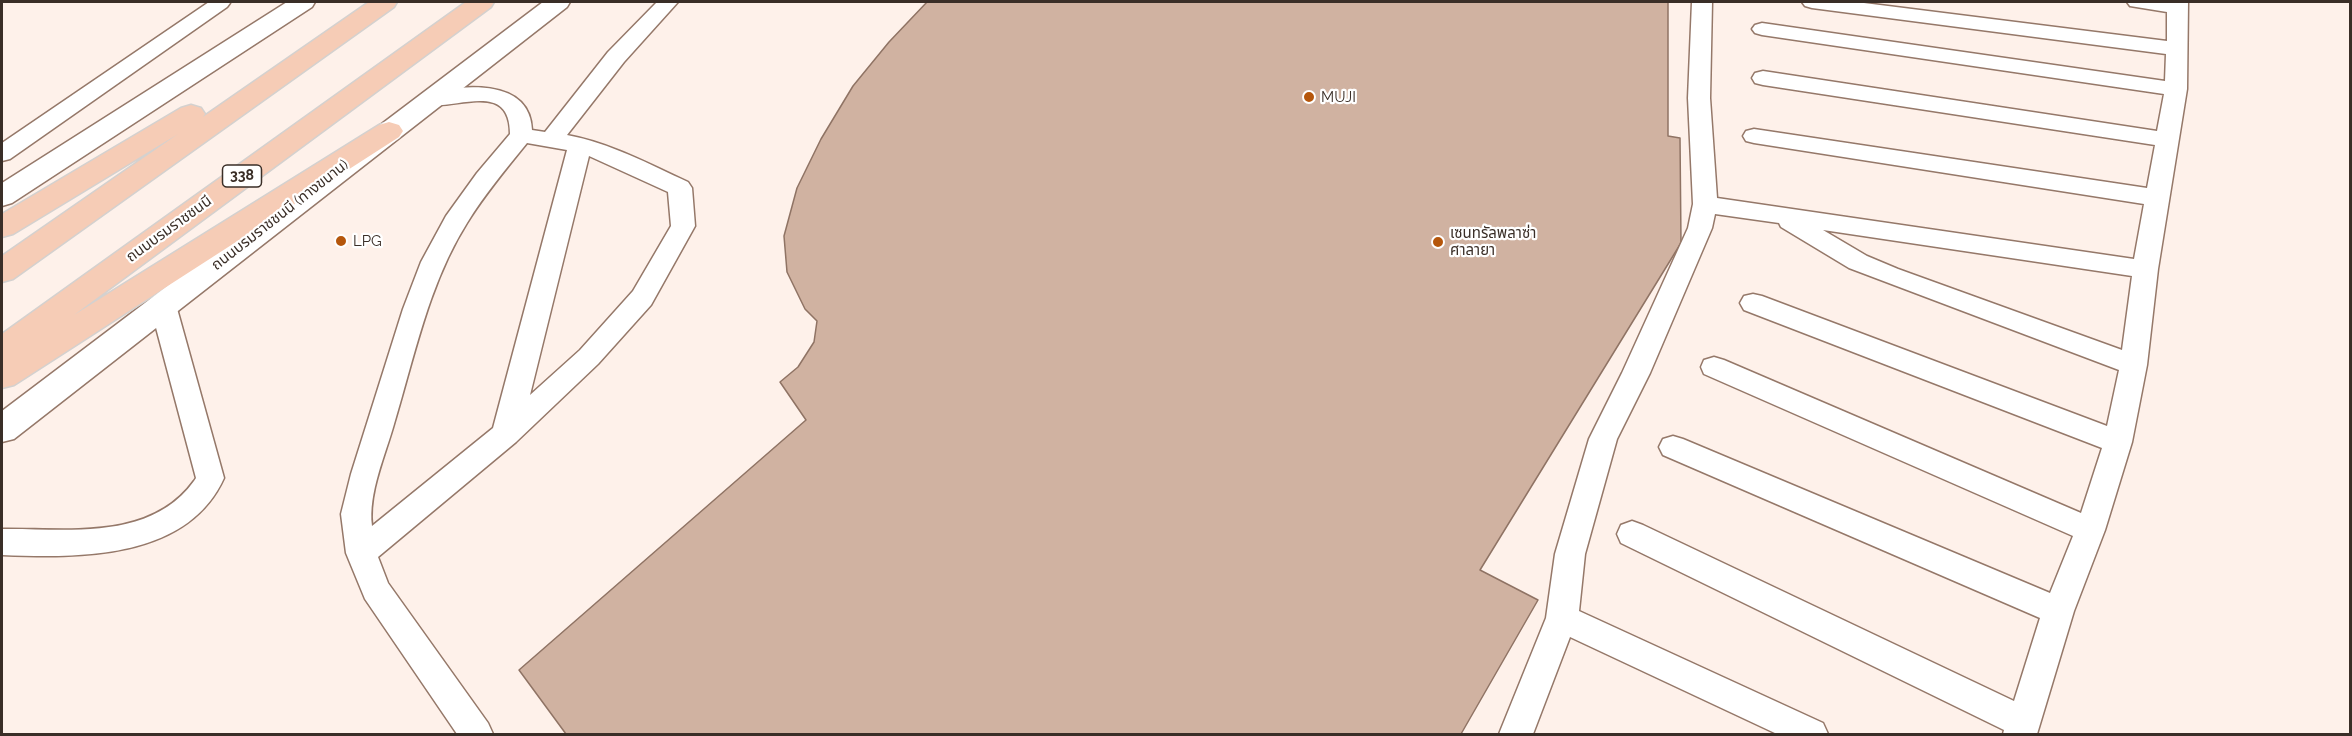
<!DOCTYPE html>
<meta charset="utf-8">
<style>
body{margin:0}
#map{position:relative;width:2352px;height:736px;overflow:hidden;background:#fef1ea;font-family:Raleway,sans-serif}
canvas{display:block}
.frame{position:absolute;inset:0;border:3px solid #3a2e27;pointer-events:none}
</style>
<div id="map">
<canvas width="2352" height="736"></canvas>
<div class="frame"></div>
</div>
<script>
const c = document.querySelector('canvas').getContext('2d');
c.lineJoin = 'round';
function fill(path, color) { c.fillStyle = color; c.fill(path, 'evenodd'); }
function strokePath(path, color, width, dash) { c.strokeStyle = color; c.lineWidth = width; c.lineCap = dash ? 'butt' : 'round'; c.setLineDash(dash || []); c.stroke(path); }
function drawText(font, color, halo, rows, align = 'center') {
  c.font = font + ' Raleway,"Noto Sans Thai",sans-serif'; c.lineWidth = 4.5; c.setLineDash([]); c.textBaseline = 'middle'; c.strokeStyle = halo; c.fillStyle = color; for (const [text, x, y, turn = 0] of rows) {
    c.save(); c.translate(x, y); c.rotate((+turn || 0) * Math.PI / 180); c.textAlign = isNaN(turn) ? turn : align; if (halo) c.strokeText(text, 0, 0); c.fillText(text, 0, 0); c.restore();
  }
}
const building = new Path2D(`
 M927,2H1668V136L1680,138L1681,243L1480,570L1538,600L1461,734H566L519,670L806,420L780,382L798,367L814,342L817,321L805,309L787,272L784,236L797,188L821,139L853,86L889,42Z`);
fill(building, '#d0b2a1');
strokePath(building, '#8f7364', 1.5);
const service = new Path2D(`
 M209,2L230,3L227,7L10,159L2,161V143Z
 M657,2H678L624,62L567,135C610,143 649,164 688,182L692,188L695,226L651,305L598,364L516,442L378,557L388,583L488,723L493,734H457L365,599L346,553L341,514L351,474L403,309L421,262L446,216L477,173L510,134C510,78 454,112 422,104L419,99L422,94C459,85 530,76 532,130L545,132L608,52ZM527,143L567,150L493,428L372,526C368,493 385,456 394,424C414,358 429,283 467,223C484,195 506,169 527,143ZM589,156L668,192L671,226L633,291L580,350L530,395Z
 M1692,2H1712L1710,98L1717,198L2134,259L2144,204L1754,143L1746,141L1743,136L1746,131L1754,129L2147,188L2155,145L1763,85L1755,83L1752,78L1755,73L1763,71L2157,131L2164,94L1762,35L1755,33L1752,29L1755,25L1762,23L2165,81L2166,54L1812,8L1805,6L1802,2H1856L2167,41V12L2130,6L2127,2H2188L2187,89L2158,269L2147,365L2132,442L2105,530L2074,611L2037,734H2003L2004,730L1621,543L1617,534L1621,525L1632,521L1643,525L2014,701L2040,618L1663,455L1659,447L1663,439L1673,436L1683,439L2050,593L2073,536L1704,374L1701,367L1704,360L1714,357L1724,360L2081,513L2102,448L1744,310L1740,303L1744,296L1753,294L1762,296L2107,426L2119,370L1849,268L1781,227L1779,223L1715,214L1712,228L1650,373L1617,439L1585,554L1579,611L1823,723L1828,734H1777L1570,637L1533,734H1499L1546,618L1555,554L1589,439L1622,373L1688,228L1693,204L1688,98ZM1823,230L2132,276L2122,350L1898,269L1867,256Z
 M163,296L172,298L176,305L224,478C187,560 79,558 2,555V529C66,528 150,542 194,481L196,478L150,305L154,298Z`);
const secondary = new Path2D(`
 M287,2H315L312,7L12,203L2,206V183Z
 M543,2H570L567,7L14,439L2,442V411Z`);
const trunk = new Path2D(`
 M369,2H397L394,7L13,279L2,282V256L178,134L13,234L2,237V214L181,108L191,105L201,108L205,114L203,117Z
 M466,2H494L491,7L74,315L379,125L389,122L399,125L403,131L399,137L14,385L2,388V334Z`);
strokePath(service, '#957869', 3);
strokePath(secondary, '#957869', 3);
strokePath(trunk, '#d4d1cf', 3);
fill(service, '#fff');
fill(secondary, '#fff');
fill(trunk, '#f6ccb6');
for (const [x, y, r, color] of [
 [1309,97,6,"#b5560b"],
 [341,241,6,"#b5560b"],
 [1438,242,6,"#b5560b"]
]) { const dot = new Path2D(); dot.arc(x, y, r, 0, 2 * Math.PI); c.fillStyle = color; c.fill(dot); strokePath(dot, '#fff', 2); }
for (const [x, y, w] of [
 [242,176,39]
]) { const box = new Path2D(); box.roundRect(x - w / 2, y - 11, w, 22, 4.5); c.fillStyle = '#fff'; c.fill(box); strokePath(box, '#3a2e27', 1.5); }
drawText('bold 14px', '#3a2e27', null, [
 ["338",242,176]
]);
drawText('15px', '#3a2e27', '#fff', [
 ["MUJI",1321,97],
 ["เซนทรัลพลาซ่า",1450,233],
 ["ศาลายา",1450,250],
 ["LPG",353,241]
], 'left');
drawText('15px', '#3a2e27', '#fff', [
 ["ถนนบรมราชชนนี (ทางขนาน)",280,215,-38],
 ["ถนนบรมราชชนนี",169,229,-36]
]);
</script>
